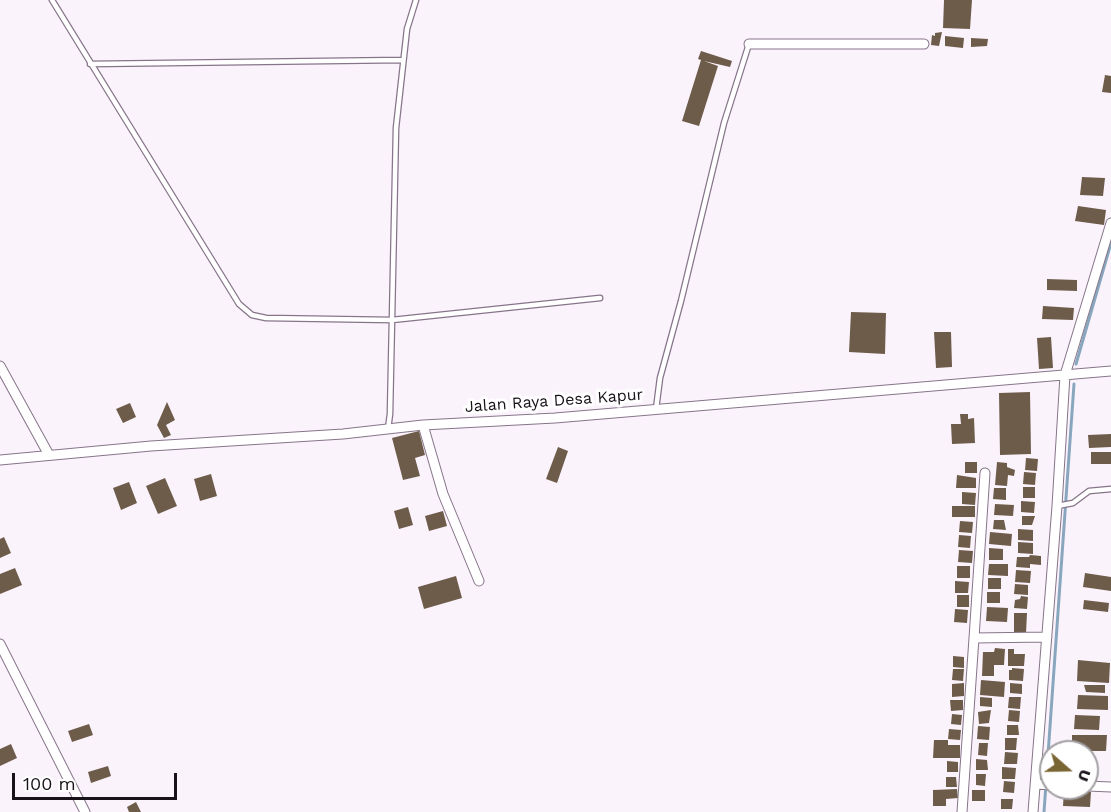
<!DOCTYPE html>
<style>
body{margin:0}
#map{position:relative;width:1111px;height:812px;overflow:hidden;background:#fbf3fc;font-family:"Work Sans",sans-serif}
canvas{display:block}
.north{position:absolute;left:1039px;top:740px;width:60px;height:60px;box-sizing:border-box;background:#fff;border:2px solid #a2a0a3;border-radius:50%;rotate:110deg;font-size:16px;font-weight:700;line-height:24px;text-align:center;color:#171118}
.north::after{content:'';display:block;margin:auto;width:21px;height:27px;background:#796433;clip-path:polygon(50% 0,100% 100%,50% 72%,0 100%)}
.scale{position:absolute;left:12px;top:773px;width:165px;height:27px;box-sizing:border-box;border:3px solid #171118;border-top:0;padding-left:8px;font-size:18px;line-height:21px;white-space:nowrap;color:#171118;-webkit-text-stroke:4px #fff;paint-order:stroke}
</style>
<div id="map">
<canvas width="1111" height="812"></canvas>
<div class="north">U</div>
<div class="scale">100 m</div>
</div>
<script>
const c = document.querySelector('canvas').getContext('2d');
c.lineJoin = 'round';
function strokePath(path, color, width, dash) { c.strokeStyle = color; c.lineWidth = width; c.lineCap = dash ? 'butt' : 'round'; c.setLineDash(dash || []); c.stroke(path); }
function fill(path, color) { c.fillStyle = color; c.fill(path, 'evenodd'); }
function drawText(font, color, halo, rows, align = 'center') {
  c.font = font + ' "Work Sans",sans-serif'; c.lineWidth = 6; c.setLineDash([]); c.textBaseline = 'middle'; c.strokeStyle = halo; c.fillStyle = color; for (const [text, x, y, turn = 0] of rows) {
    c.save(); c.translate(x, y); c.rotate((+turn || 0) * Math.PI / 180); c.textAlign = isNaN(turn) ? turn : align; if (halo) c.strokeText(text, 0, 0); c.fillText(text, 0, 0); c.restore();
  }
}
strokePath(new Path2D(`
 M1076,364L1111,243
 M1044,812L1074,384`), '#88a7be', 3);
fill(new Path2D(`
 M944,0H972L970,29L943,28Z
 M942,32L939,46L931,45L932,35L935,36V33Z
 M945,36L964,38L963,48L945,46Z
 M971,38L988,39L987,46L971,47Z
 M701,51L732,61L730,67L704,61L718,66L699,126L682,121L701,60L698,59Z
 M1105,75L1111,76V93L1102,92Z
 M1082,177L1105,178L1103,196L1080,195Z
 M1078,206L1106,210L1104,225L1075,221Z
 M1047,279L1077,280V291L1047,290Z
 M1043,306L1074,308L1073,320L1042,319Z
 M851,312L886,313L885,354L849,352Z
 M934,332H951L952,367L936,368Z
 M1051,337L1053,368L1039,369L1037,338Z
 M1030,392L1031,454L1000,455L999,393Z
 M167,402L175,420L166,425L171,435L164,438L157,425Z
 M130,403L136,417L123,423L116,409Z
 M960,414H968V419L974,418L975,443L952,444L951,424H961Z
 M419,431L425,455L415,458L420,476L403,480L392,438Z
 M1111,434V447L1089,448L1088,435Z
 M558,447L568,451L557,483L546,479Z
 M1091,452H1111V464H1091Z
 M1026,458L1038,459L1037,471L1025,470Z
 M965,462H977V473H965Z
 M997,462L1007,463V467L1015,470L1014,476L1008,475L1007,486L995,485Z
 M1024,472L1036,473L1035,485L1023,484Z
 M211,474L217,496L200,501L194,479Z
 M957,475L976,478V488H956Z
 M165,478L177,506L158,514L146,486Z
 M129,482L137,503L121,510L113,488Z
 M1023,487H1035V498H1023Z
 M994,488H1006V500L993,499Z
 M962,492L976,493L975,505L962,504Z
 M1021,501L1035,502L1034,513L1021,512Z
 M995,504L1014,505L1013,516L994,515Z
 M952,506H975V517H952Z
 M408,507L413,525L399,529L394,511Z
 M443,511L447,526L429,531L425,516Z
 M1022,516H1035L1032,525H1022Z
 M994,520H1004L1006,530L993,529Z
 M960,521L973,522L972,533L959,532Z
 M1018,529L1033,530V541L1018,540Z
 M990,532L1012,534L1011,546L989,544Z
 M959,535L971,536L970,548L958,547Z
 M4,537L11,553L0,558V539Z
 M1018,542L1033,543V554L1018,553Z
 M989,548L1003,549V560H989Z
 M959,550L973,551L972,563L958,562Z
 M1030,555L1041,556V565L1030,564V568L1016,567L1017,557H1029Z
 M989,564H1008V576L988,575Z
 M957,566H970V578H957Z
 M15,568L22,585L0,594V574Z
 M1016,570L1031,571L1030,583L1015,582Z
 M1085,573L1111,577V591L1083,587Z
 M456,576L462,598L424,609L418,587Z
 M988,578H1001V589H988Z
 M955,581L969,582L968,593H955Z
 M1015,584L1028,585V595L1014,594Z
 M987,592H1000V603H987Z
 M957,595H969V607H957Z
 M1021,596L1028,597L1027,609L1014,608L1015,600L1020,599Z
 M1084,600L1109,603L1108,612L1083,609Z
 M987,607L1008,608L1007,622L986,621Z
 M955,609L968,610L967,623L954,622Z
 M1014,613H1027L1026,633H1014Z
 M995,648L1005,649L1004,665H994V676H982L983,652H994Z
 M1008,649H1014V654H1025L1024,666H1008Z
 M953,656L964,657V668L953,667Z
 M1078,660L1110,663L1109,683L1077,681Z
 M1012,668L1024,669L1023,681L1009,680V670H1012Z
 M953,669H964L963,681L952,680Z
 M981,680L1005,682L1004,697L980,695Z
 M964,683V696L952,697V684Z
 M1010,683L1022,684V694L1010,693Z
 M1084,685H1105V693L1086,692Z
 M1078,695L1108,696V710L1077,709Z
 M980,697L992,698V707L980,706Z
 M1009,697H1021L1020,709L1008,708Z
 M950,700H963V710L951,711Z
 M991,710L989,723L979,724L978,712Z
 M1009,710L1020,711L1019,722L1008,721Z
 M952,714L962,715L961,725L951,724Z
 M1075,715L1100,716L1099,730L1074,729Z
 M89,724L93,735L72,742L68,731Z
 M1007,725H1018L1019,735H1007Z
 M978,726L990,727L989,740L977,739Z
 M949,729L961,730L960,740L948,739Z
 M1072,735H1107L1106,751H1072Z
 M1005,738H1017L1016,750H1005Z
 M934,740H948V745H960V758H933Z
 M979,743H988L987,756L978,755Z
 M11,744L17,758L0,766V749Z
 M1005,752L1018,753L1017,764H1004Z
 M976,759L987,760L988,770H976Z
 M947,761L958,762V772H947Z
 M108,766L111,776L91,783L88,772Z
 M1002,767L1016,768L1015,779H1002Z
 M976,774H986L985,786L976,785Z
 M946,777H956L957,787H946Z
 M1004,781L1015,782L1014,793L1003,792Z
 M957,789L958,798L946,799V806H933V790Z
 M972,790H985V801H972Z
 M1064,790L1091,792L1090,807L1063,806Z
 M1001,799H1013L1012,809H1001Z
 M136,802L141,812H129L127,807Z`), '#6e5c4a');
const lane = new Path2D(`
 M52,0L239,304L252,315L266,318L392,320L600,298
 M90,64L403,60
 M656,409L660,378L681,301L724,123L749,44
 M388,429L390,414L396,128L407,29L416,0
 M1057,506L1073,503L1089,491L1111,489`);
const street = new Path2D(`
 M749,44H924
 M0,366L49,455
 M423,425L443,494L479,581
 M0,460L151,446L343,434L423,425L555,418L1111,371
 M985,473L974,638L1047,637
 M0,644L85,812
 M1036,784L1051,785
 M1087,786L1111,787
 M962,812L974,638
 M1033,812L1057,506L1065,375L1111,223`);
strokePath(lane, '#867589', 7);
strokePath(street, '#867589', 11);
strokePath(lane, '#fff', 4.5);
strokePath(street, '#fff', 9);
drawText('16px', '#171118', '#fff', [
 ["Jalan Raya Desa Kapur",554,401,-4]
]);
</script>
